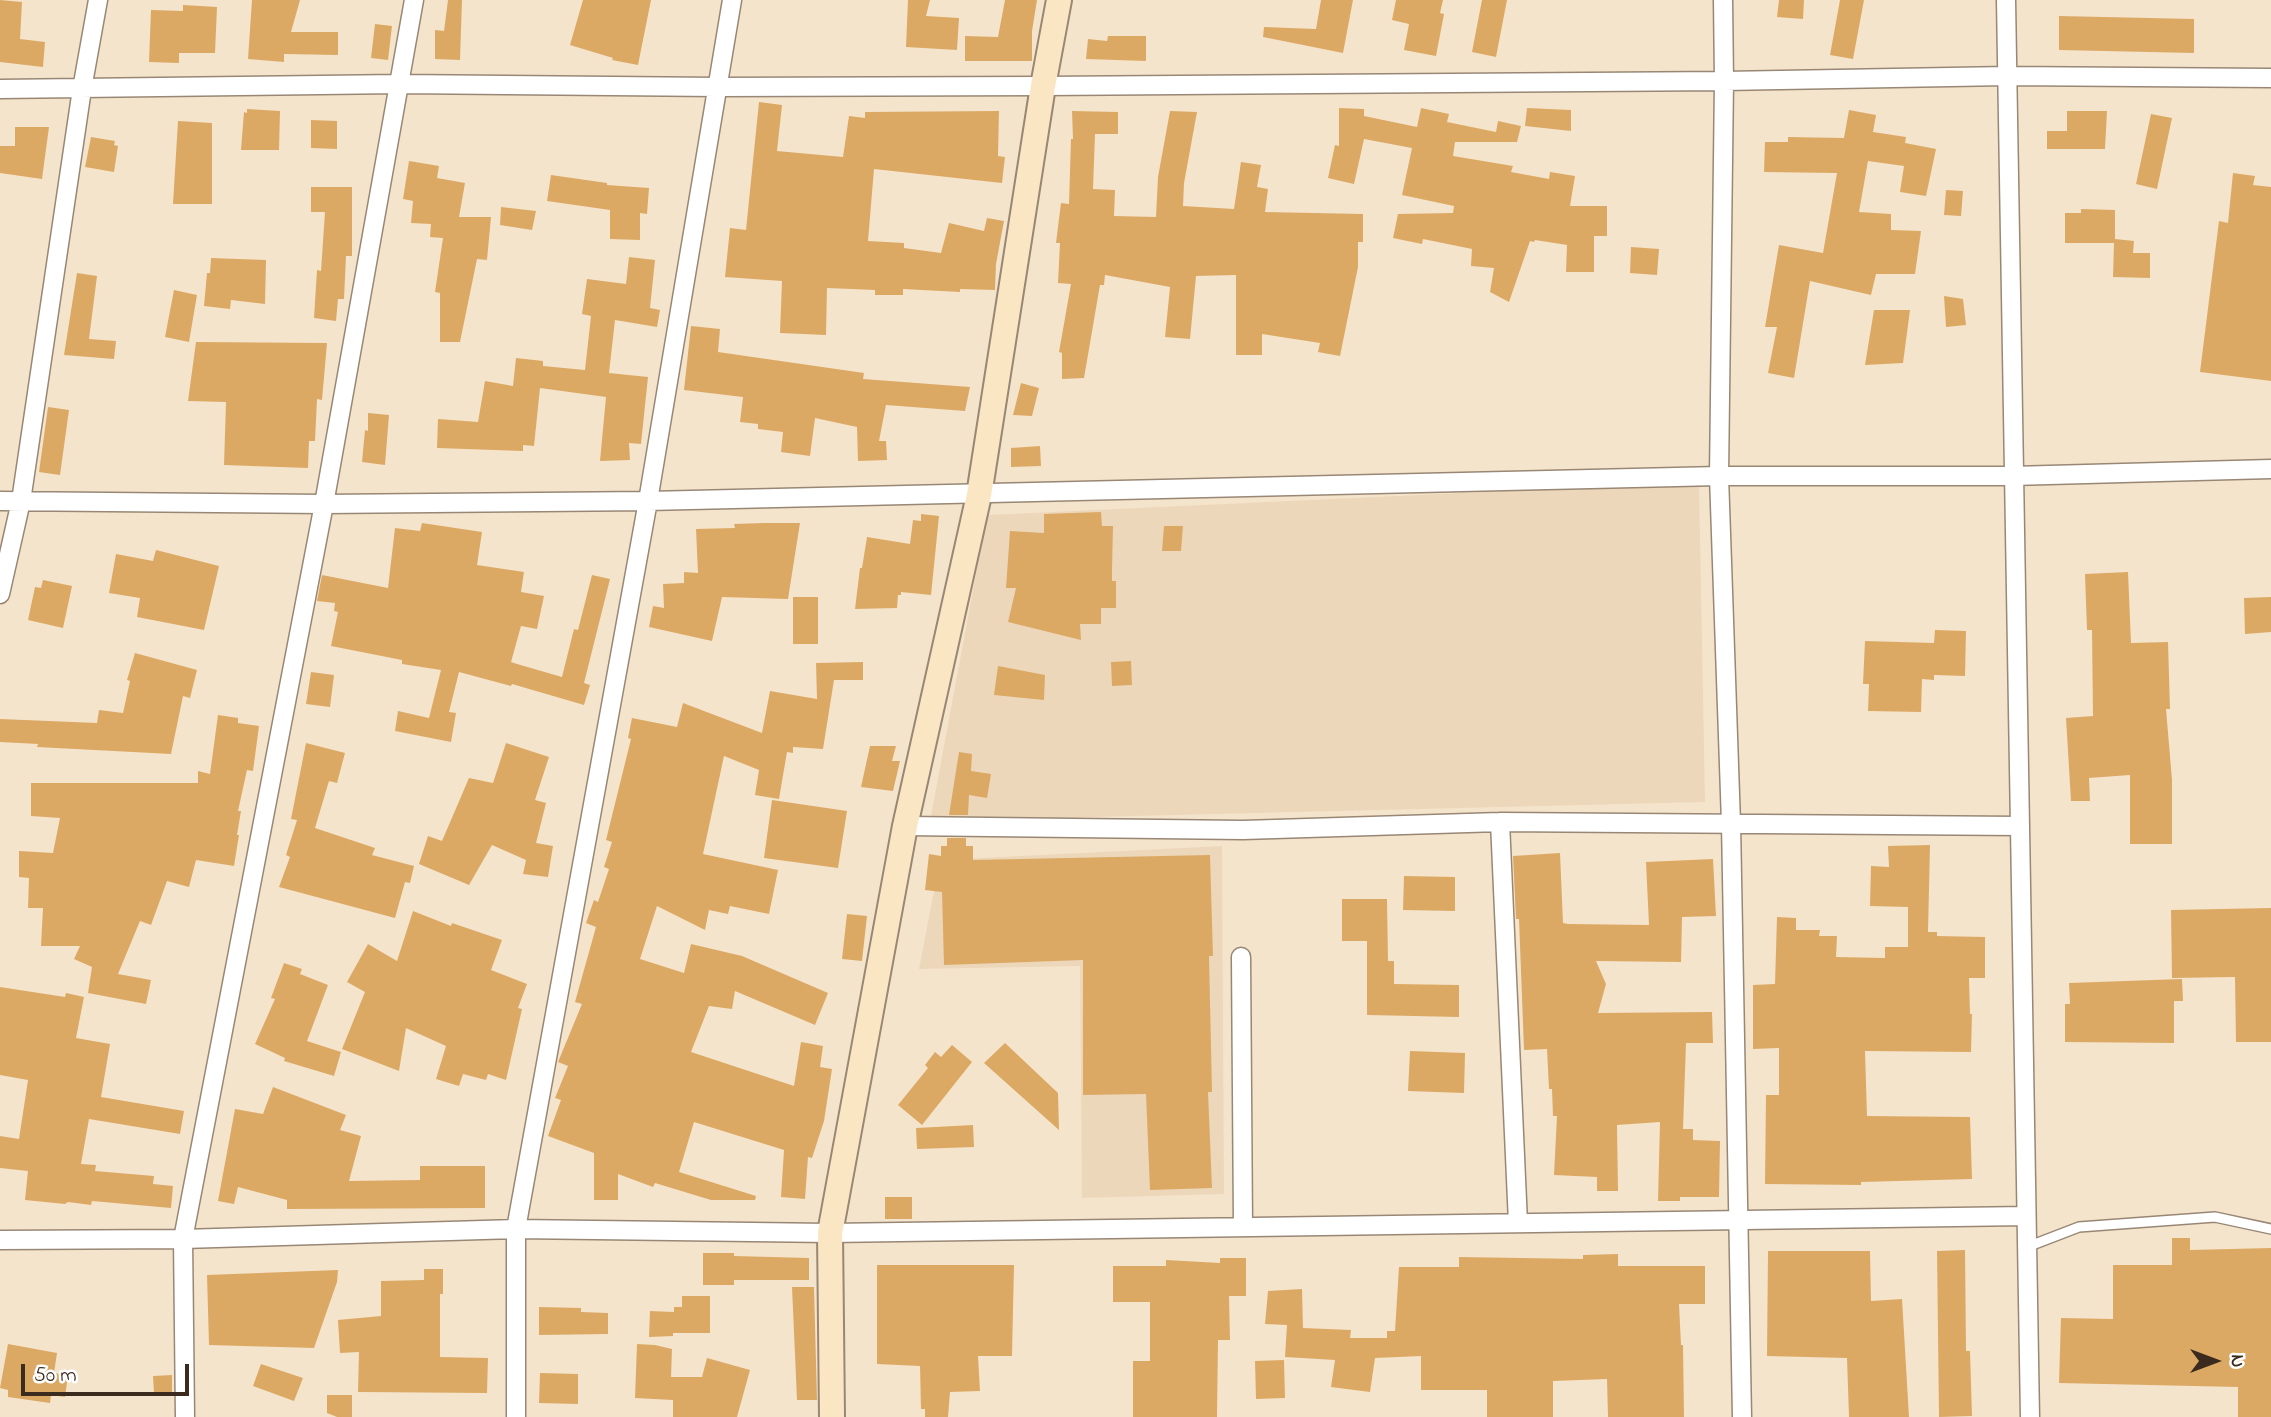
<!DOCTYPE html>
<style>
body{margin:0}
#map{position:relative;width:2271px;height:1417px;overflow:hidden;background:#f5e4cc;font-family:"Indie Flower",sans-serif}
canvas{display:block}
.north{position:absolute;left:2180px;top:1326px;width:70px;height:70px;-webkit-text-stroke:5px #fff;paint-order:stroke;rotate:90deg;font-size:19px;font-weight:700;line-height:28px;text-align:center;color:#3b2a1e}
.north::after{content:'';display:block;margin:auto;width:24px;height:32px;background:#3b2a1e;clip-path:polygon(50% 0,100% 100%,50% 72%,0 100%)}
.scale{position:absolute;left:21px;top:1364px;width:168px;height:32px;box-sizing:border-box;border:4px solid #3b2a1e;border-top:0;padding-left:9px;font-size:21px;line-height:24px;white-space:nowrap;color:#3b2a1e;-webkit-text-stroke:5px #fff;paint-order:stroke}
</style>
<div id="map">
<canvas width="2271" height="1417"></canvas>
<div class="north">N</div>
<div class="scale">50 m</div>
</div>
<script>
const c = document.querySelector('canvas').getContext('2d');
c.lineJoin = 'round';
function fill(path, color) { c.fillStyle = color; c.fill(path, 'evenodd'); }
function strokePath(path, color, width, dash) { c.strokeStyle = color; c.lineWidth = width; c.lineCap = dash ? 'butt' : 'round'; c.setLineDash(dash || []); c.stroke(path); }
fill(new Path2D(`
 M1699,482L1705,802L930,821L987,515Z
 M1222,846L1224,1194L1082,1198L1080,966L919,969L940,860Z`), '#edd7ba');
fill(new Path2D(`
 M0,0L22,2L20,39L45,42L43,67L0,62Z
 M252,0H300L291,32H338V55L284,54V62L248,59Z
 M448,0H462L460,60L435,59V30L444,31Z
 M583,0H651L638,65L612,60L613,58L570,45Z
 M908,0H930L926,16L959,18L957,50L906,47Z
 M1005,0H1037L1032,31V61H965V36L998,37Z
 M1321,0H1353L1343,53L1263,37L1264,27L1316,29Z
 M1396,0H1443L1440,13L1444,14L1436,56L1404,50L1409,24L1392,20Z
 M1482,0H1507L1496,57L1472,52Z
 M1779,0H1804L1803,19L1777,17Z
 M1840,0H1864L1853,59L1830,55Z
 M183,5L217,7L215,53H179V63L149,62L151,10L183,11Z
 M2059,16L2194,19V53L2059,50Z
 M375,24L392,26L388,60L371,58Z
 M1108,36H1146V61L1086,59L1088,39L1107,41Z
 M759,102L782,105L777,151L843,157L849,116L865,118V112L999,111L998,156L1005,157L1002,183L874,169L868,241L904,243V248L941,253L949,223L984,231L987,218L1004,221L996,264L995,290L960,289V292L903,289V295H875V290L827,288L826,335L780,333L782,281L725,277L730,228L746,230Z
 M1339,108L1364,109V116L1417,127L1421,108L1449,114L1447,122L1496,132L1498,121L1521,126L1517,142H1455L1453,156L1513,166L1511,172L1549,179L1550,172L1575,176L1570,206H1607V236H1594V272H1566L1567,245L1535,240L1534,242L1530,241L1509,302L1490,292L1494,268L1471,266L1472,249L1423,239L1422,244L1393,238L1398,214L1453,213L1454,206L1402,195L1412,148L1364,139L1354,184L1328,178L1335,145L1339,146Z
 M1527,108L1571,110V131L1525,126Z
 M247,109L280,111L279,150H241L244,112L247,113Z
 M1849,110L1876,115L1873,132L1906,137L1905,143L1936,149L1926,196L1900,192L1904,166L1868,161L1859,212L1891,214V230L1921,231L1915,274H1876L1871,295L1810,281L1794,378L1768,373L1777,327H1765L1779,245L1823,253L1837,173L1764,172L1765,142H1788V137L1844,138Z
 M1072,111L1118,112V134H1095L1093,189L1115,190L1114,216L1156,217L1158,177L1170,111L1197,112L1184,183L1183,206L1234,209L1241,162L1261,165L1257,187L1268,189L1265,212L1363,214V242H1358V267L1340,356L1318,352L1320,343L1262,334V355H1236V275L1196,276L1190,339L1165,337L1170,287L1105,275L1104,285H1100L1084,378L1062,379V353L1059,352L1071,284L1058,283L1060,243H1056L1061,203L1069,204L1071,139H1073Z
 M2067,111H2107L2105,149H2047V131H2067Z
 M2151,114L2172,118L2157,189L2136,184Z
 M311,120L337,121V149L311,148Z
 M178,121L212,123V204H173Z
 M15,127H49L42,179L0,173V146H15Z
 M91,137L115,141L114,145L118,146L114,172L85,167Z
 M409,161L439,166L437,178L465,183L459,217H491L487,260L477,259L460,342H440V293L435,292L443,238L430,237L431,224L411,223L413,201L403,199Z
 M2233,173L2255,176L2253,185L2271,187V381L2200,372L2219,221L2228,223Z
 M551,175L607,183V185L649,188L647,214L640,213V240L610,239V210L547,201Z
 M311,187H352V256H346L344,299H338L336,321L314,318L317,270L321,271L325,212H311Z
 M1946,190L1963,191L1961,216L1944,215Z
 M501,207L536,211L532,230L500,225Z
 M2081,209L2115,210V239L2134,241L2133,253H2150V278L2113,277L2114,243H2065V213H2081Z
 M1631,247L1659,249L1657,275L1630,273Z
 M629,257L655,260L650,308L660,310L657,327L615,320L609,373L648,377L641,444L629,443L630,460L600,461L606,397L540,388L534,446L523,445V451L437,448L438,419L478,422L485,381L513,386L516,358L543,361V366L585,370L591,316L582,314L587,279L626,284Z
 M211,258L266,260L265,304L231,300L230,309L204,306L207,273H210Z
 M77,273L97,276L89,339L116,341L114,359L64,355Z
 M174,290L197,295L189,342L165,337Z
 M1944,296L1963,299L1966,325L1946,327Z
 M1874,310H1910L1903,363L1865,365Z
 M691,326L720,329L718,352L864,373L863,379L970,387L965,411L886,405L879,441H886L887,460L858,461L857,427L815,418L810,456L781,452L783,432L758,429V424L740,422L743,397L684,390Z
 M196,342L327,343L322,400L317,399L315,441H309L308,468L224,465L226,402L188,401Z
 M1021,383L1039,388L1032,416L1013,415Z
 M48,407L69,410L60,475L39,472Z
 M368,413L389,415L385,465L362,462L365,430L368,431Z
 M1040,446L1041,466L1011,467V448Z
 M1101,512L1102,526H1113L1112,570V581H1116V608H1101V624H1080L1081,640L1008,622L1016,588H1006L1010,531L1044,533V514Z
 M921,514L939,516L931,595L901,592V595H898L897,608L855,609L860,568H862L867,537L910,544L913,520L921,521Z
 M422,523L482,532L477,565L524,572L521,592L544,596L537,629L521,626L511,662L517,664L562,677L574,629L578,630L592,575L610,579L584,683L590,685L584,705L512,684L511,686L459,672L449,712L456,713L451,742L395,731L398,711L429,718L441,670L402,664V660L331,646L338,612L334,611L335,603L317,601L322,575L388,588L395,528L420,531Z
 M764,523H800L788,599L722,597L712,641L649,627L653,606L664,608L663,584L684,583V572L698,573L696,529L735,528L734,524Z
 M1164,526H1183L1181,551H1162Z
 M156,550L219,566L204,630L137,617L140,598L109,593L116,554L153,561Z
 M2128,572L2131,643L2168,642L2170,709H2166L2172,780V844H2130V775L2089,778L2090,801H2071L2066,718L2093,716L2092,630H2087L2085,574Z
 M43,580L72,586L63,628L28,620L35,587L41,588Z
 M793,597H818V644H793Z
 M2271,597V632L2245,634L2244,598Z
 M1935,630L1966,631L1965,676L1934,675V680L1922,679L1921,712L1868,711L1869,684H1863L1865,641L1934,643Z
 M135,653L197,670L190,698L183,696L171,754L37,747L38,744L0,742V719L97,723L99,710L123,713L130,681L127,680Z
 M1131,661L1132,685L1112,686L1111,662Z
 M863,662V680H834L823,749L793,747V753L787,752L779,799L755,795L759,770L724,756L703,854L778,870L769,914L730,906L728,914L709,910L705,930L657,906L640,959L684,973L691,944L742,956L828,993L815,1025L735,991L732,1009L709,1006L691,1052L794,1086L801,1042L823,1046L820,1067L832,1069L824,1121L812,1158L808,1157L805,1199L781,1197L784,1150L694,1122L679,1172L756,1196L755,1200H711L655,1183L653,1187L618,1174V1200H594V1153L548,1136L561,1100L555,1098L568,1066L558,1062L582,1004L575,1002L596,927L586,923L594,900L598,902L609,869L604,867L612,842L606,840L631,739L628,738L632,718L677,727L683,703L762,733L770,691L817,699L816,663Z
 M998,666L1045,675L1044,700L994,695Z
 M311,672L334,675L330,707L306,704Z
 M218,715L238,718V723L259,726L253,771L247,770L238,811H241L237,835H239L234,866L196,860L189,887L167,881L151,925L140,921L118,974L151,980L146,1004L88,993L92,967L74,959L80,946H41L43,908H28L29,878L19,877V851L53,853L60,818L31,816V783H198V771L210,774Z
 M306,743L345,753L337,783L329,781L315,828L375,848L372,855L414,866L410,883L405,882L395,918L279,887L290,857L286,855L297,820L291,819Z
 M506,743L549,757L535,800L546,803L536,843L553,846L548,877L523,874L526,860L492,845L469,885L419,864L428,836L442,841L469,778L493,783Z
 M870,746H896L892,761H900L893,791L861,787Z
 M959,752L972,754L971,771L991,774L987,798L969,795L968,815H949Z
 M772,800L847,811L838,868L764,858Z
 M947,838H966V846H973V860L1210,855L1213,956H1209L1212,1092H1208L1212,1188L1150,1190L1146,1094L1083,1095V960L944,965L942,892L925,890L929,854L941,856V846H947Z
 M1930,845L1928,932H1937V936L1985,937V978H1969L1970,1014H1972L1971,1052L1865,1051L1867,1116L1970,1117L1972,1179L1861,1182V1185L1765,1184L1766,1095H1779V1048L1753,1049V985L1775,984L1777,917L1796,918V930H1820L1819,936H1837L1836,957L1885,958V947H1908V907L1870,906L1871,866L1889,867L1888,846Z
 M1560,853L1563,923L1568,924L1649,925L1646,862L1713,859L1716,916L1682,917L1681,962L1596,961L1606,984L1598,1013L1712,1012L1713,1043H1686L1683,1129H1693V1140L1720,1141L1719,1197H1680V1201H1658L1660,1122L1617,1125L1618,1191H1597V1177L1554,1175L1557,1116H1553L1552,1089H1549L1547,1049L1524,1050L1519,919H1516L1513,856Z
 M1404,876L1455,877V911L1403,910Z
 M1342,899H1387L1388,961H1394V984L1459,985V1017L1367,1015V941H1342Z
 M2271,908V1042H2236L2235,977L2172,978L2171,910Z
 M413,911L451,926L452,923L502,940L491,970L527,984L518,1008L522,1009L506,1080L488,1074L486,1080L463,1074L459,1086L436,1079L446,1046L406,1028L399,1071L342,1049L365,992L347,982L368,944L397,961Z
 M847,914L867,916L862,961L842,959Z
 M284,963L302,969L300,974L328,985L307,1041L341,1052L334,1076L284,1061L285,1058L255,1044L275,999L271,998Z
 M2182,979L2183,1001H2174V1043L2065,1042V1004H2070L2069,983Z
 M0,987L65,997L66,993L84,997L76,1038L110,1044L101,1097L184,1111L180,1134L89,1119L81,1164L96,1165L95,1171L154,1176L153,1184L173,1186L171,1208L92,1201L91,1205L68,1202L65,1204L25,1200L28,1171L0,1168V1136L19,1139L28,1080L0,1075Z
 M1005,1043L1058,1093L1059,1130L984,1063Z
 M952,1045L972,1062L922,1125L898,1105L928,1068L925,1065L935,1052L941,1057Z
 M1410,1051L1465,1053L1464,1093L1408,1091Z
 M273,1087L346,1115L340,1130L361,1136L349,1181L420,1180V1166H485V1208L287,1209V1200L238,1187L234,1204L218,1201L235,1109L263,1114Z
 M973,1125L974,1147L917,1149L916,1128Z
 M885,1197H912V1219H885Z
 M2172,1238H2190V1250L2271,1248V1417H2238V1387L2059,1383L2061,1318L2113,1319V1265H2172Z
 M1965,1250L1966,1351H1970L1972,1416L1939,1417L1937,1251Z
 M1768,1251H1870L1871,1301L1902,1299L1909,1417H1849L1847,1358L1767,1356Z
 M703,1253H734V1256L809,1258V1280H734V1285H703Z
 M1618,1254V1266H1705V1304H1679L1681,1345H1683L1684,1417H1608L1607,1379L1553,1381V1417H1487V1390H1421V1356L1375,1358L1370,1392L1331,1387L1335,1360L1285,1357L1287,1325L1265,1324L1268,1291L1302,1289L1303,1328L1351,1330L1350,1338H1387V1331H1395L1399,1267H1459V1257L1583,1259V1255Z
 M1220,1258H1246V1296H1229L1230,1340H1218L1217,1417H1133V1361H1150V1302H1113V1266H1166V1260L1220,1263Z
 M877,1265H1014L1012,1356H978L980,1391L950,1392L948,1417H925V1409H921L920,1366L877,1364Z
 M424,1269H443V1294H440V1357L488,1358L487,1393L358,1392L359,1352L340,1353L338,1320L381,1316V1281L424,1280Z
 M338,1270L337,1282L314,1348L209,1345L207,1275Z
 M792,1287H814L817,1400H797Z
 M682,1296H710V1333H673V1336L649,1337L650,1311L674,1312V1307H682Z
 M539,1307L581,1308V1312L608,1313V1334L539,1335Z
 M8,1344L57,1353L54,1373L68,1375L65,1397L51,1395L50,1403L8,1397V1390L0,1388Z
 M637,1344L655,1345L672,1349L671,1377H702L707,1358L750,1370L737,1417H673V1400L635,1398Z
 M1284,1360L1285,1398L1256,1399L1255,1361Z
 M261,1364L303,1378L294,1401L253,1386Z
 M540,1373L578,1374V1404L539,1403Z
 M172,1375V1393H154L153,1376Z
 M327,1395H352V1417H337L327,1413Z`), '#dca964');
const lane = new Path2D(`
 M2027,1247L2079,1227L2215,1217L2271,1229`);
const street = new Path2D(`
 M1723,0L1724,81L1719,476L1731,823L1742,1417
 M2006,0L2030,1417
 M0,89L400,84L717,87L1043,86L1724,81L2007,76L2271,78
 M0,501L324,504L648,501L1719,476H2012L2271,469
 M0,594L21,501L82,89L98,0
 M1500,822L1518,1223
 M905,826L1243,830L1500,822L2020,826
 M1241,957L1243,1227
 M0,1240L183,1239L516,1229L830,1233L2026,1216
 M185,1417L183,1239L324,504L414,0
 M516,1417V1229L648,501L732,0`);
const secondary = new Path2D(`
 M832,1417L830,1233L905,826L979,495L1043,86L1059,0`);
strokePath(lane, '#988775', 12);
strokePath(street, '#988775', 21);
strokePath(secondary, '#988775', 28);
strokePath(lane, '#fff', 9);
strokePath(street, '#fff', 18);
strokePath(secondary, '#fbe6c4', 24);
</script>
